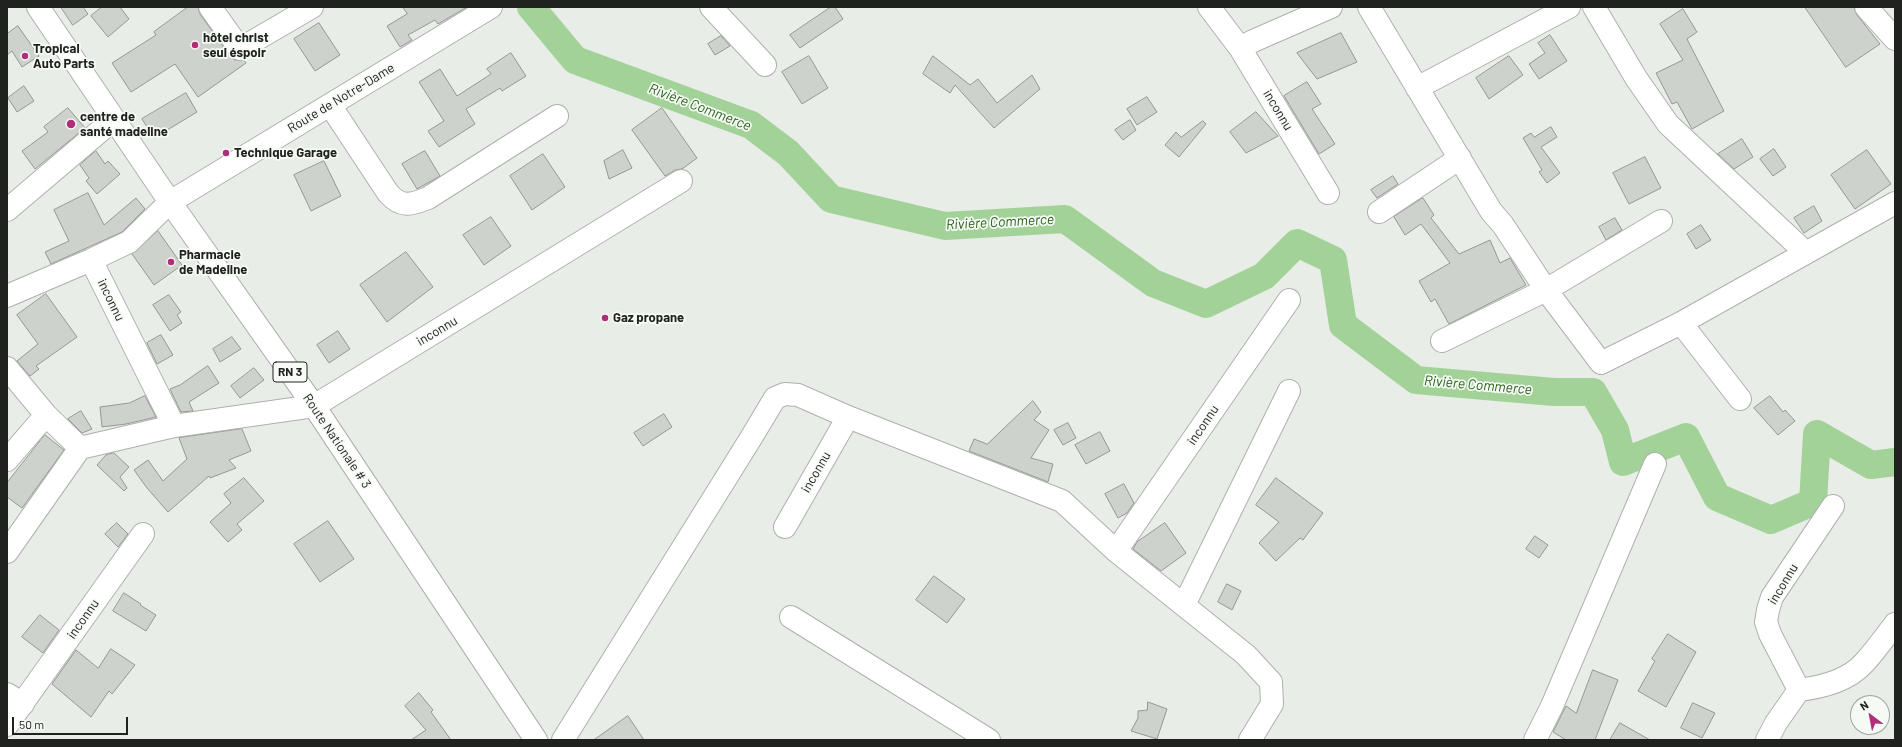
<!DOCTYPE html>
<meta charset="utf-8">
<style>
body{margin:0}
#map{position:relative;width:1902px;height:747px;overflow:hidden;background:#e9ede8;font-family:Barlow,sans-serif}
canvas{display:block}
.frame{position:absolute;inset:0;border:8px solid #202220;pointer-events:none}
.north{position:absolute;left:1850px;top:695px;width:40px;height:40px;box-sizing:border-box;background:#f6faf5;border:1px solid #a0a4a0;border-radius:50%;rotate:328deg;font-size:11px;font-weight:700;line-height:16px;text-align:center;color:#202220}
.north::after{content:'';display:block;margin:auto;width:14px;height:18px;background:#af2e78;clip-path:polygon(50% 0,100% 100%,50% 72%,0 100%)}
.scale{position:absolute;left:12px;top:717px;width:116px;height:18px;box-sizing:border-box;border:2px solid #202220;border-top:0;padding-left:5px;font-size:12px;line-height:14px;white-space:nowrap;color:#202220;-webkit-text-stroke:3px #f6faf5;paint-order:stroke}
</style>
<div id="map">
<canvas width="1902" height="747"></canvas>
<div class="frame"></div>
<div class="north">N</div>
<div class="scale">50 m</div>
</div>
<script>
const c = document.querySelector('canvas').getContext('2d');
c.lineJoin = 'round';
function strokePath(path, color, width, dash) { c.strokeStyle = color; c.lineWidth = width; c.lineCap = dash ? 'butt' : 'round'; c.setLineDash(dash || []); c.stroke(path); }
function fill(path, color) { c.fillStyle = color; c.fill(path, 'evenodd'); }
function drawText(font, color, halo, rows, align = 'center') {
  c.font = font + ' Barlow,sans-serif'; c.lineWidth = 3.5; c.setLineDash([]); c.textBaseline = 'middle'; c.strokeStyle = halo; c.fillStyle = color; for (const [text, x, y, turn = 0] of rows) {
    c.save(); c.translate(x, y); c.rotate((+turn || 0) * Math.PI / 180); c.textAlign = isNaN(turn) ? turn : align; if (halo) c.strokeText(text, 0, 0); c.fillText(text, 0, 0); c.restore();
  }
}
strokePath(new Path2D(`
 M531,7L575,60L751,125L788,153L831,199L945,226L1065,219L1153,283L1206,304L1264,276L1297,243L1333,260L1343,325L1416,380L1554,392H1593L1615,430L1623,462L1686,437L1717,497L1771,520L1813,502L1817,434L1871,465L1895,462`), '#a3d299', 28);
const building = new Path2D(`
 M61,7H83L88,14L73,25Z
 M102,7H120L129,19L108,37L91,16Z
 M188,7H198L200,14L230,56L235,60H244L246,63L198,97L175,64L131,92L112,63L156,35L154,32Z
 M403,7H467L438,24L435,20L408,35L412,40L400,47L387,26L407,14Z
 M831,7H835L843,19L800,48L790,35Z
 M1805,7H1854L1857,15L1880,44L1846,67Z
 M1683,9L1697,32L1687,39L1724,111L1692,129L1677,102L1672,104L1656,73L1683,60L1660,24Z
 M319,23L340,55L315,71L294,39Z
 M18,26L39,56L22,67L12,51L7,55V34Z
 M1341,33L1357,62L1317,79L1297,53Z
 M1550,35L1567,61L1539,79L1529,64L1545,53L1538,43Z
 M721,36L730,46L715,55L708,44Z
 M511,53L526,76L502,91L500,88L466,109L475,124L439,147L428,131L444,121L419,82L440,69L457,96L491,74L487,69Z
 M809,56L828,88L802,104L782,72Z
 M933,56L970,85L978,79L997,103L1032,75L1040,89L994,128L955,85L950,93L923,74Z
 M1509,56L1523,75L1489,99L1476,78Z
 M1307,82L1321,104L1312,109L1335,144L1319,154L1284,96Z
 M24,86L34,101L17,112L8,98Z
 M186,93L197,112L154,138L142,119Z
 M1147,97L1157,112L1137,125L1127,109Z
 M68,108L85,128L35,169L22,151L48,132L44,127Z
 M662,108L697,158L682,169L675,170L665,176L632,130Z
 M1256,112L1278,136L1246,153L1230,132Z
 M1130,120L1136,130L1123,140L1115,130Z
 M1203,121L1206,124L1179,157L1165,145L1176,132L1181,137Z
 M1551,127L1557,137L1541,147L1560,173L1547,183L1539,172L1542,170L1523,138L1531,133L1534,137Z
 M1742,139L1753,157L1734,169L1718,154Z
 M1774,149L1786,167L1773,176L1760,159Z
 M623,150L632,168L609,179L604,161Z
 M1867,150L1891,184L1855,209L1831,175Z
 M96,151L105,164L108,161L120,174L97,194L86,181L89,178L80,165Z
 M425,151L440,176L417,189L402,164Z
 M543,154L565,187L532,210L510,176Z
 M1645,157L1661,188L1629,204L1613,173Z
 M324,161L341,196L311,211L294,175Z
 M1393,176L1398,184L1377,198L1371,190Z
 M88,193L104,225L136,198L145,209L122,232L51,264L45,252L69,241L54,210Z
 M1423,198L1434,215L1431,218L1459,254L1490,240L1500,263L1510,258L1526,285L1449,324L1435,299L1431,302L1419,281L1450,263L1421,224L1405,235L1394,217Z
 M1814,206L1822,221L1804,233L1794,218Z
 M491,217L511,246L484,265L463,235Z
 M1615,218L1622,230L1606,240L1599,227Z
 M1701,225L1711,240L1696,249L1687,234Z
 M158,231L182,265L154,285L132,254Z
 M406,252L433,287L387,322L360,285Z
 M46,294L77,337L36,366L39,369L30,376L17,361L38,344L17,315Z
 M169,295L181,312L177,315L182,323L170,331L153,305Z
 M338,331L350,349L329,363L317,345Z
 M161,335L173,355L157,364L147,343Z
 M232,337L241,349L220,362L213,349Z
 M208,366L219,383L189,402L193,411L181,412L170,389L180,385Z
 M254,368L264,380L240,398L231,386Z
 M145,396L156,417L126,424L102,427L100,407L129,403Z
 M1770,396L1783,412L1785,410L1795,421L1778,435L1754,408Z
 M1033,401L1041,412L1034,420L1049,430L1031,458L1053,464L1048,482L969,451L974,439L987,444Z
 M81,411L92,429L82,433L68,419Z
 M664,414L672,427L643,446L634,433Z
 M1068,423L1076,438L1063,445L1054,430Z
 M242,429L251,451L229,460L236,468L210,478L209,476L168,512L147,488L134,470L148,460L163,481L187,459L179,438Z
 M1100,432L1110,451L1086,464L1075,445Z
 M45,435L64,450L22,508L7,497V483Z
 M114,453L129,467L120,477L127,488L124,491L97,465L106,455Z
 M244,478L264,501L237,524L242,530L228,542L210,522L231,503L224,494Z
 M1276,478L1323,513L1303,540L1300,538L1276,561L1259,543L1279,522L1256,505Z
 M1124,484L1134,503L1127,513L1118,518L1105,494Z
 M328,521L354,559L320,582L294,544Z
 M117,523L128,534L118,547L105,534Z
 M1165,523L1186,553L1161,571L1133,549L1137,542Z
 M1535,536L1548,545L1539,558L1526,549Z
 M934,576L965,599L947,623L916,600Z
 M1227,584L1241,591L1232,610L1218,602Z
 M124,593L141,604L140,605L156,615L146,631L113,611Z
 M40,615L59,630L43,653L22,637Z
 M1668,634L1696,652L1666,707L1638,691L1655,661L1652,659Z
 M111,649L135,665L112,694L109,691L91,717L52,684L76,650L98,668Z
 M1593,670L1618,680L1595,740H1566L1553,732L1566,706L1576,713Z
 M419,693L433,710L431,712L451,740H411L426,730L405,706Z
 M1148,702L1167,709L1157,739L1131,731L1138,718V711L1147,710Z
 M1693,703L1715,713L1702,738L1681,728Z
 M628,716L644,740H594Z
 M1620,723L1650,740H1610Z`);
fill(building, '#ced2cd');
strokePath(building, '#949893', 1);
const minor = new Path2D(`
 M210,7L240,49L312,7
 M711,7L765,65
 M1209,7L1240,48L1253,41L1331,7
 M1369,7L1491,211L1503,225L1546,290L1661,221
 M1594,7L1636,78L1668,124L1805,252
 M1866,7L1895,39
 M1240,48L1328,193
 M1417,88L1569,7
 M330,105L388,193C401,208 411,205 428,198L557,116
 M7,210L113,120
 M1379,212L1460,158
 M91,260L174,426
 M7,296L91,260L129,242L170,202L491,7
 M1681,323L1740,399
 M1442,341L1546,290L1601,363L1681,323L1895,203
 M7,368L46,415
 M7,460L46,415L80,448
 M785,527L848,417
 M1116,551L1289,300
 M7,552L80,448L174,426L314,406L681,181
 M1184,605L1289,391
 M791,617L989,740
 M1799,690L1770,634L1766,622L1768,610L1772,597L1833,506
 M7,694L23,704
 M7,725L143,534
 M563,740L751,438L775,398L785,394L798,395L848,417L1062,501L1116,551L1246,655L1271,682L1272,704L1250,740
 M1535,740L1552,706L1655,464
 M1767,740L1776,723L1799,690C1822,687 1848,681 1864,663C1875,651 1885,637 1895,624`);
const major = new Path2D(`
 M38,7L170,202L314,406L536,740`);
strokePath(minor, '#adb1ac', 24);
strokePath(major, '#adb1ac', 24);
strokePath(minor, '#fff', 22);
strokePath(major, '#fff', 22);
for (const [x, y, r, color] of [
 [195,45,4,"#af2e78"],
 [25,56,4,"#af2e78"],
 [71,124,5,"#af2e78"],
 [226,153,4,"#af2e78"],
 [171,262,4,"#af2e78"],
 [605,318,4,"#af2e78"]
]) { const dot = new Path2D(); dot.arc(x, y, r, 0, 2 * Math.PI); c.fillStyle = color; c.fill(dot); strokePath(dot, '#f6faf5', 1.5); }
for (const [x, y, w] of [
 [290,372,34]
]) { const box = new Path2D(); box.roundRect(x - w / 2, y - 10, w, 20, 3); c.fillStyle = '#f6faf5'; c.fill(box); strokePath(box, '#202220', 1); }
drawText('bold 12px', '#202220', null, [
 ["RN 3",290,372]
]);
drawText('bold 13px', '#202220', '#f6faf5', [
 ["hôtel christ",203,38],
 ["seul éspoir",203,53],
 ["Tropical",33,49],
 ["Auto Parts",33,64],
 ["centre de",80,117],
 ["santé madeline",80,132],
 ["Technique Garage",234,153],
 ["Pharmacie",179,255],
 ["de Madeline",179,270],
 ["Gaz propane",613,318]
], 'left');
drawText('13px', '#202220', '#f6faf5', [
 ["Route de Notre-Dame",341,98,-31],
 ["inconnu",1278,110,59],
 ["inconnu",111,300,64],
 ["inconnu",437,331,-31],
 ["inconnu",1203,425,-56],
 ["Route Nationale # 3",337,441,56],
 ["inconnu",816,472,-60],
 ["inconnu",1783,584,-59],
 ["inconnu",83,619,-55]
]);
drawText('italic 14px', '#276118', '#f6faf5', [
 ["Rivière Commerce",700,107,21],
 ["Rivière Commerce",1000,222,-3],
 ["Rivière Commerce",1478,385,5]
]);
</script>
